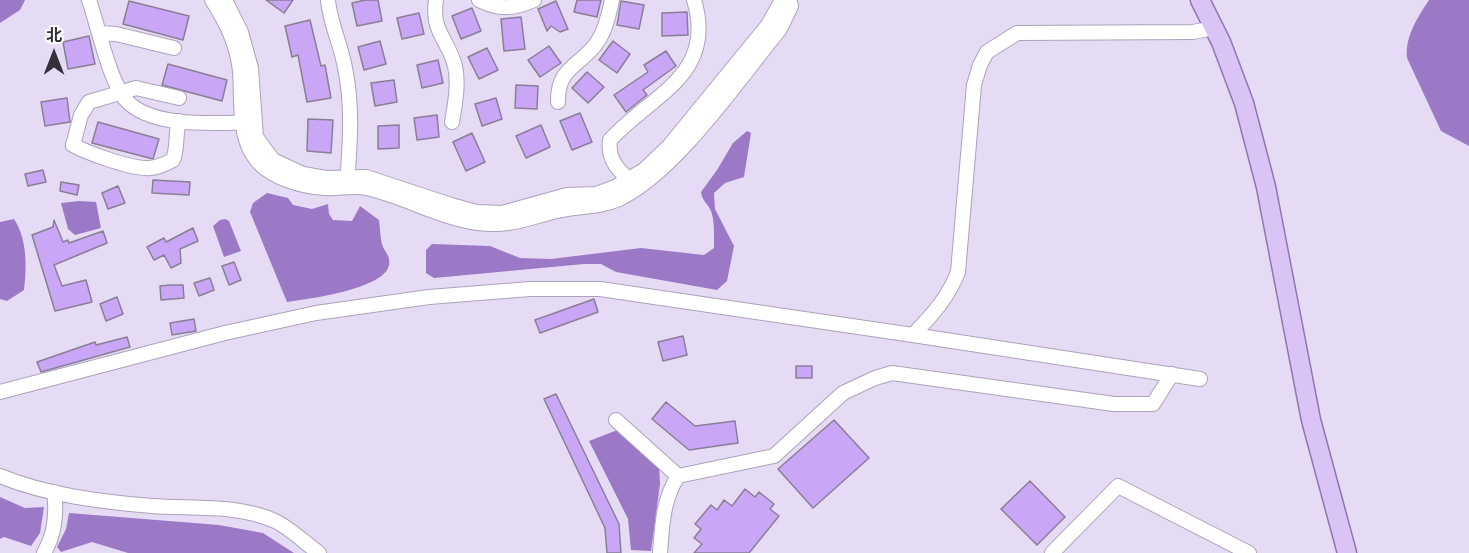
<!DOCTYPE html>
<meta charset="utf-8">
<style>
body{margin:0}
#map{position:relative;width:1469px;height:553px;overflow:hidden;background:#e6dbf5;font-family:Figtree,"Noto Sans SC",sans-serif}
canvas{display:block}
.north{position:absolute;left:24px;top:24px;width:60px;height:60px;-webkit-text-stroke:4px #fff;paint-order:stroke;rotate:0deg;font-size:16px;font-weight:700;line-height:24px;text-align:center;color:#34303a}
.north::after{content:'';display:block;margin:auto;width:21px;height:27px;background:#34303a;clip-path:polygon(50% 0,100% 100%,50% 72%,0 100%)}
</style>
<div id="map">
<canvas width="1469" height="553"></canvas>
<div class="north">北</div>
</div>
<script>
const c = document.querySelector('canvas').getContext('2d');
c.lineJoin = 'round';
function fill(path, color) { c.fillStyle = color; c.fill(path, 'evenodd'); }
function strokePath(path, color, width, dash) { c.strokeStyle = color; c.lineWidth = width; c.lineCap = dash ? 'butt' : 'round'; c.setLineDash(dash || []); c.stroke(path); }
fill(new Path2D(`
 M0,0H25L20,10L0,23Z
 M1429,0H1469V146L1441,131L1407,58C1405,37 1417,18 1429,0Z
 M747,131L751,133L744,177L725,183L714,193L715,209L734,246L727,281L717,290L616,272L601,264H584L434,278L426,273V250L432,244L490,246L520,258L551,259L641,248L704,255L714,248C714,237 715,218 710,209C706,202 702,200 701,192L717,170L733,143Z
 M267,193L288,198L293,205L312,209L328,204L329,214L333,220L352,221L360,206L379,220C380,228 380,236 382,244C384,252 391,255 389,265C385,289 308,299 287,302L250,212L253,203Z
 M79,201L96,202L101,228L75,235L68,229L61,203Z
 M14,219C27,238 27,267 24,290L7,301L0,299V222Z
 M225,219L229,221L241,251L224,257L213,226L220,220Z
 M620,429L659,465L660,484L651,551L631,550L628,519L589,441Z
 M0,497L25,508L44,507L40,533L31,546L4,537L0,539Z
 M69,513L219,525L263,533L294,553H128L92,542L61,552L57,547L66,529Z`), '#9c79c6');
const building = new Path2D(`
 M266,0H293L284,13Z
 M365,0H378L382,21L357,26L352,3Z
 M577,0H601L597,17L574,12Z
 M129,1L189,16L183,40L123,24Z
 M556,1L568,29L560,32L551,26L547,31L538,9Z
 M621,1L644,5L639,29L617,25Z
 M472,8L481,31L461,39L452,16Z
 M687,12L688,35L662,36V13Z
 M419,13L424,34L402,39L397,18Z
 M521,17L525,49L504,51L501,19Z
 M310,20L321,66L325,65L331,98L307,102L298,55L292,57L285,26Z
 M89,36L95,64L68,69L63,42Z
 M380,41L386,64L364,70L358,47Z
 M613,41L630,54L617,73L599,60Z
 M549,46L561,63L540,77L528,60Z
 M487,48L498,70L479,79L468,57Z
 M666,51L676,66L643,90L647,95L626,112L614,95L648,72L644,65Z
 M438,60L443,83L422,88L417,65Z
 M168,64L227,80L222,101L162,85Z
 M587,72L604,87L588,103L572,88Z
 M394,80L397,102L375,106L371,83Z
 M516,85L538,86L537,109L515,108Z
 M67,98L70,122L45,126L41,102Z
 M496,98L502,119L482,126L475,104Z
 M580,113L592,142L572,150L560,121Z
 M437,115L439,137L417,140L414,118Z
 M308,119L333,120L331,153L307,151Z
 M98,122L159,139L153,159L92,143Z
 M399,125V148L378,149V126Z
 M541,125L550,147L526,158L516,136Z
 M472,133L485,162L466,171L453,142Z
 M43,170L46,182L28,186L25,174Z
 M153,180L190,182L189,195L152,193Z
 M61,182L79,185L77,195L60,191Z
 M118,186L125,203L108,209L102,193Z
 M54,220L63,242L68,240L69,243L103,231L107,243L54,265L62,286L86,280L92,302L55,311L32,235L53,227Z
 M193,228L198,241L180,249L181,263L171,268L164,255L154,260L147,247L164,238L166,242Z
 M234,262L241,280L229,285L222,266Z
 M210,278L214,290L199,296L194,283Z
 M170,285H183L184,298L161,300L160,286Z
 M117,297L123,314L106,321L100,304Z
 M594,299L598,312L540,333L535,320Z
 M194,319L196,331L172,335L170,323Z
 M683,336L687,355L663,361L658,342Z
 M127,337L130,347L41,372L37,362L95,342L96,345Z
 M796,366H812V378H796Z
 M556,394L619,524L621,553H607L605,528L544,399Z
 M666,402L695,426L735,421L738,443L689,450L652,419Z
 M834,420L869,458L813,508L778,469Z
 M1030,481L1065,517L1037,545L1001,509Z
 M745,489L755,497L759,492L774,504L770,509L779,516L749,553H694L702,544L694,538L701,529L695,524L711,505L717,510L724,500L732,506Z`);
fill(building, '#caa6f6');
strokePath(building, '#887f96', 1.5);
const minor = new Path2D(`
 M89,0C98,26 109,79 125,99C150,129 217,123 253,122
 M212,0C226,22 237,44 240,71C242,96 238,133 253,155C266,177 301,187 325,188C338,189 352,185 366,188C404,196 439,218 478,223C511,227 527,218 557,211C578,206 599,208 619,199C675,173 740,78 780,29L791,6L789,0
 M225,0L241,32L251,68L256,137L273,160L303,174L326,178L366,177L451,205L477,212L502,213L567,195L596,194L615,187L644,170L669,146L768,25L782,0
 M328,0C330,24 341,44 345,68C353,106 350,145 347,184
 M436,0C431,32 448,39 455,66C459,84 455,104 452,122
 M479,0C499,10 514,9 534,0
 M100,33L116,34L174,48
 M179,98L136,88L89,102L81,115L73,145C87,153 130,168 146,168C156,169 165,164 173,160C178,147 175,135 179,121
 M558,102C557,66 582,66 598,41C606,29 609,13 612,0
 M635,185C620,172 607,161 610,140C651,95 717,75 694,0
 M913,335L1200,379
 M0,392L225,333L316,313L429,297L530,289H600L913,335C932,315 948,298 958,272L974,85L980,65L987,52L1017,33L1193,32L1214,28
 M616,420L678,476
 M0,476C46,495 102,502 152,506C192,509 238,504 275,521C290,528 305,543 319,553
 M44,553C55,534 57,513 54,492
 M660,553C662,526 663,499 678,476L774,456L843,393L875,378L892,373L1114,404H1153L1172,374
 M1052,553L1118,486L1249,553`);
const major = new Path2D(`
 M1200,0L1221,42L1244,103L1266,187L1311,420L1347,553`);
strokePath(minor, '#aca2ba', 16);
strokePath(major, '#9076b0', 21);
strokePath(minor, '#fff', 14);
strokePath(major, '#dac4f6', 18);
</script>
